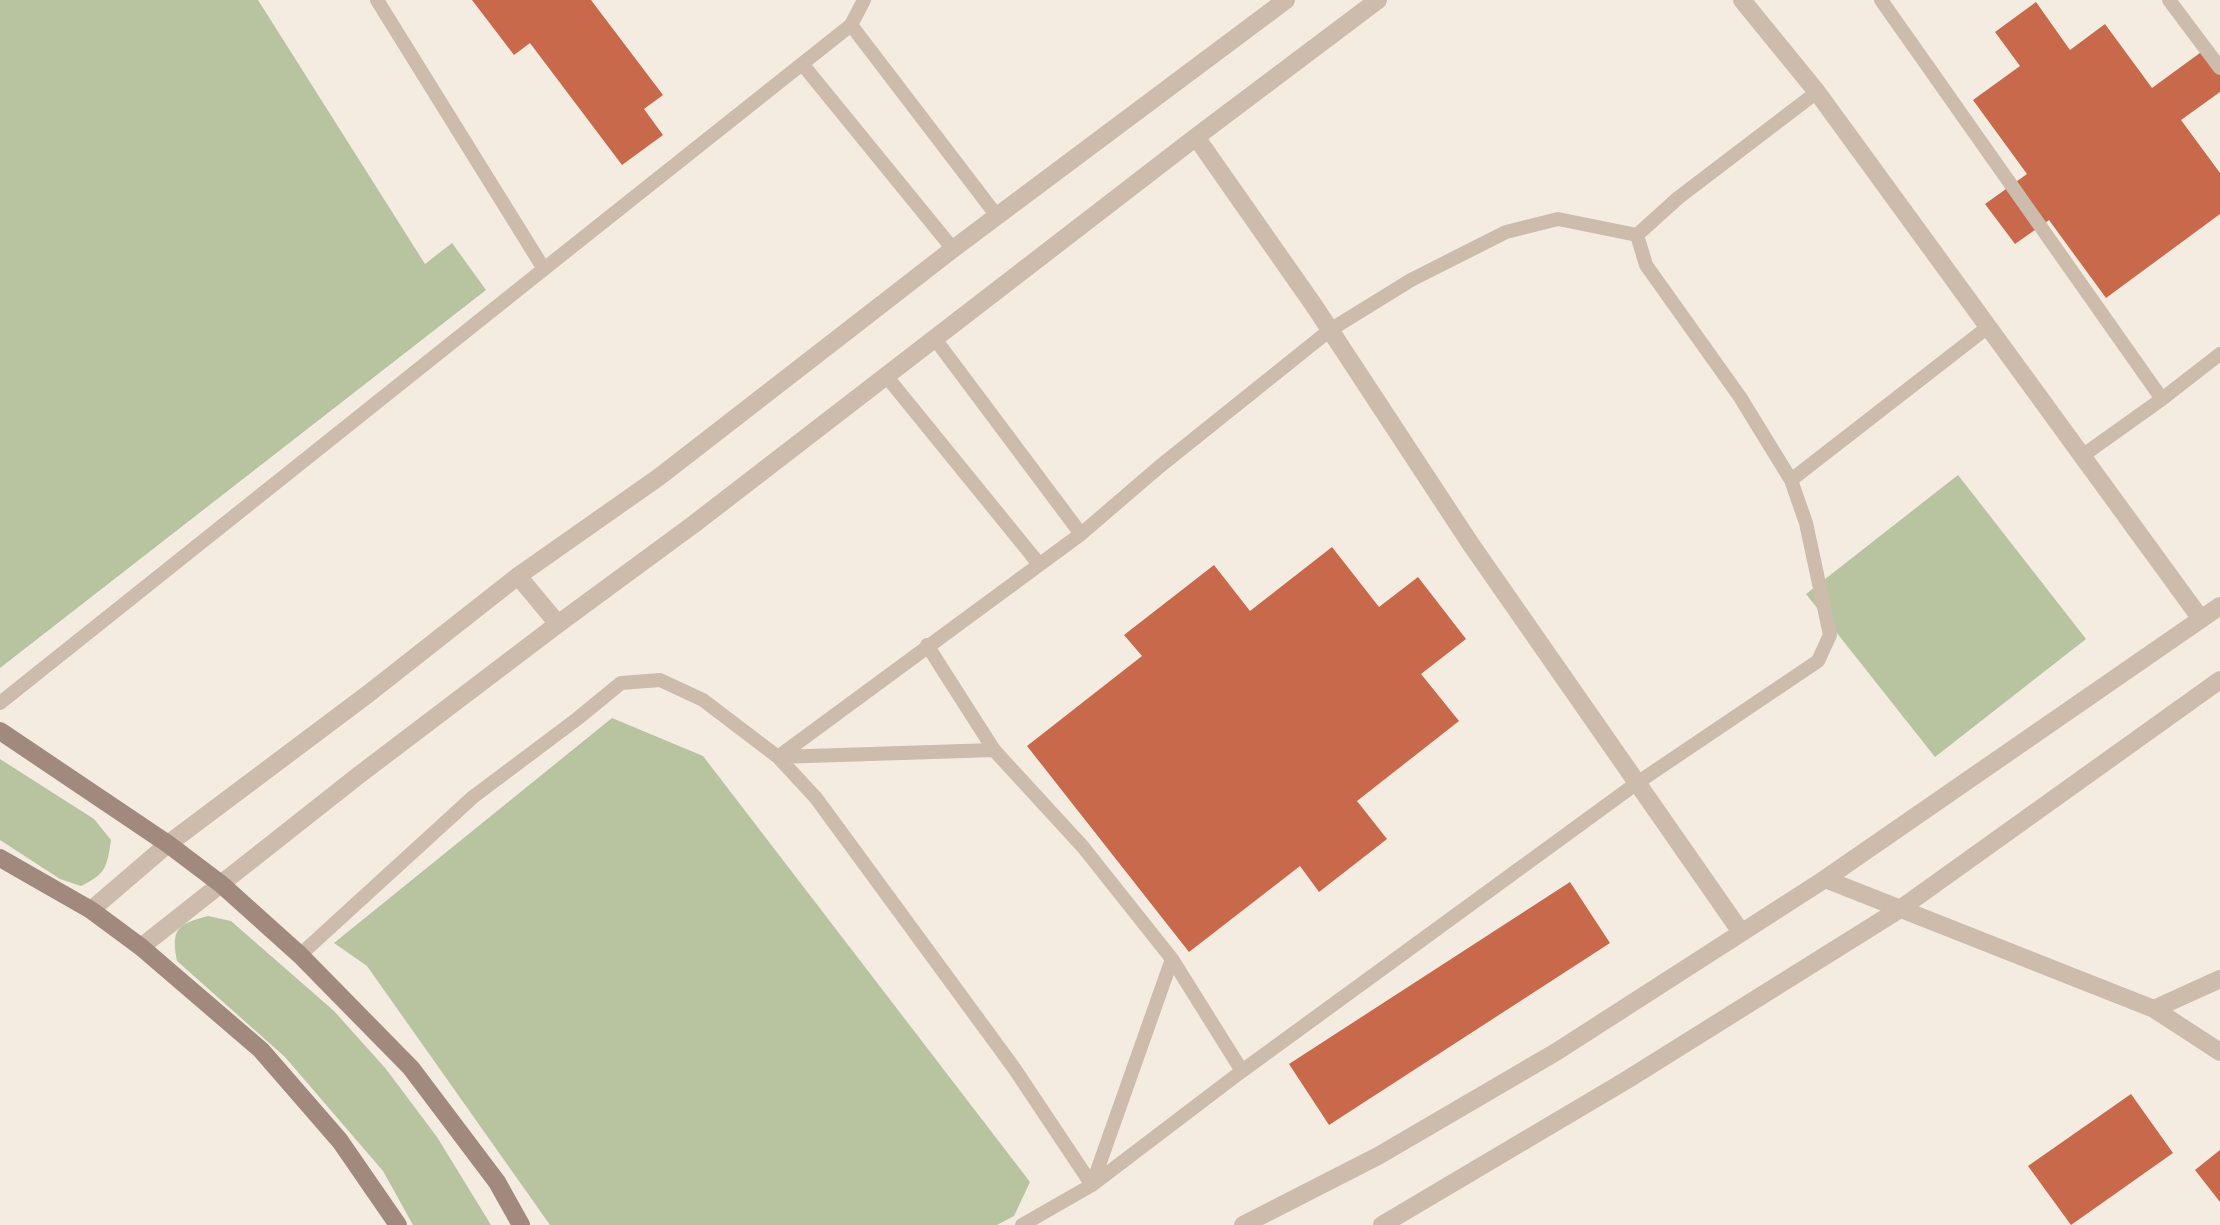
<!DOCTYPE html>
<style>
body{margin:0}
canvas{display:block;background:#f4ebe1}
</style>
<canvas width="2220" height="1225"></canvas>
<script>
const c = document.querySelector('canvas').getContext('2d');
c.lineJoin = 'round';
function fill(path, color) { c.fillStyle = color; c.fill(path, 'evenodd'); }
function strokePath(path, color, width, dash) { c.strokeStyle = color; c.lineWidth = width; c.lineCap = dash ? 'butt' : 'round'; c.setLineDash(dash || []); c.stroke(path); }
fill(new Path2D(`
 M0,0H258L425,264L452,243L486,290L0,668Z
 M1958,475L2086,639L1935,757L1806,594Z
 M612,718L703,756L1030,1182L1014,1216L997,1225H550L367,966L334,943Z
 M0,759L94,819L111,840C107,867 106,874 81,886L60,879L0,840Z
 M208,916L231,921L334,1011L386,1069L437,1137L491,1225H413L383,1171L285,1057L177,961C171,929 177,924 208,916Z`), '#b8c4a0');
fill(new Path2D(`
 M472,0H591L663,95L644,109L663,135L622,165L530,43L514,55Z
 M2036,2L2070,50L2105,24L2152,88L2204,50L2220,72V92L2181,120L2220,173V214L2106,298L2049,220L2015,244L1985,204L2027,174L1973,100L2020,66L1995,32Z
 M1332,547L1379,607L1418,577L1466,639L1421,674L1459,721L1357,801L1387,839L1319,892L1300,866L1189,952L1027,746L1142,656L1124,635L1214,565L1250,611Z
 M1570,882L1610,943L1329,1125L1289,1064Z
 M2131,1094L2173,1153L2071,1225L2028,1166Z
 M2220,1150V1202L2195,1170Z`), '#c8694b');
strokePath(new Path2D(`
 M1881,0L2162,399
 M2169,0L2220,68
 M851,25L997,216
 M803,65L953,249
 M1817,92L1678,198L1637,235L1646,265L1740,397L1791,480L1988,327
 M544,269L851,25L864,0
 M935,339L1081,534
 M887,377L1039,564
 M2082,456L2162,399L2220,354
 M927,645L994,750L1083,847L1172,959L1242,1071L1092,1185
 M0,703L544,269L377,0
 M778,757L1081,534L1159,467L1330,330L1411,280L1506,232L1558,219L1637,235
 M778,757L994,750
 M300,955L473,797L577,719L621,683L660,680L703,700L778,757L816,798L1014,1068L1092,1185L1022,1225
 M1242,1071L1637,783L1818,661L1830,635L1806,523L1791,480
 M1092,1185L1172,959`), '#cdbbac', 14);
strokePath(new Path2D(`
 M1742,0L1817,92L2201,619
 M1196,137L1315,307L1470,543L1741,932
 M518,576L558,624
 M1825,879L2154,1009L2220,1052
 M91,910L168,844L368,694L518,576L659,477L953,249L1286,0
 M141,947L359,775L558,624L694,524L1196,137L1378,0
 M2154,1009L2220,979`), '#cdbbac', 18);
strokePath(new Path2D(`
 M1243,1225L1378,1156L1556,1052L1825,879L2220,606
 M1382,1225L1625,1081L1900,909L2220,680`), '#cdbbac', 18);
strokePath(new Path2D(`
 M0,731L168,844L221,884L300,955L411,1068L497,1182L521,1225
 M0,858L91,910L141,947L261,1050L340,1141L398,1225`), '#a18a7d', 18);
</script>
